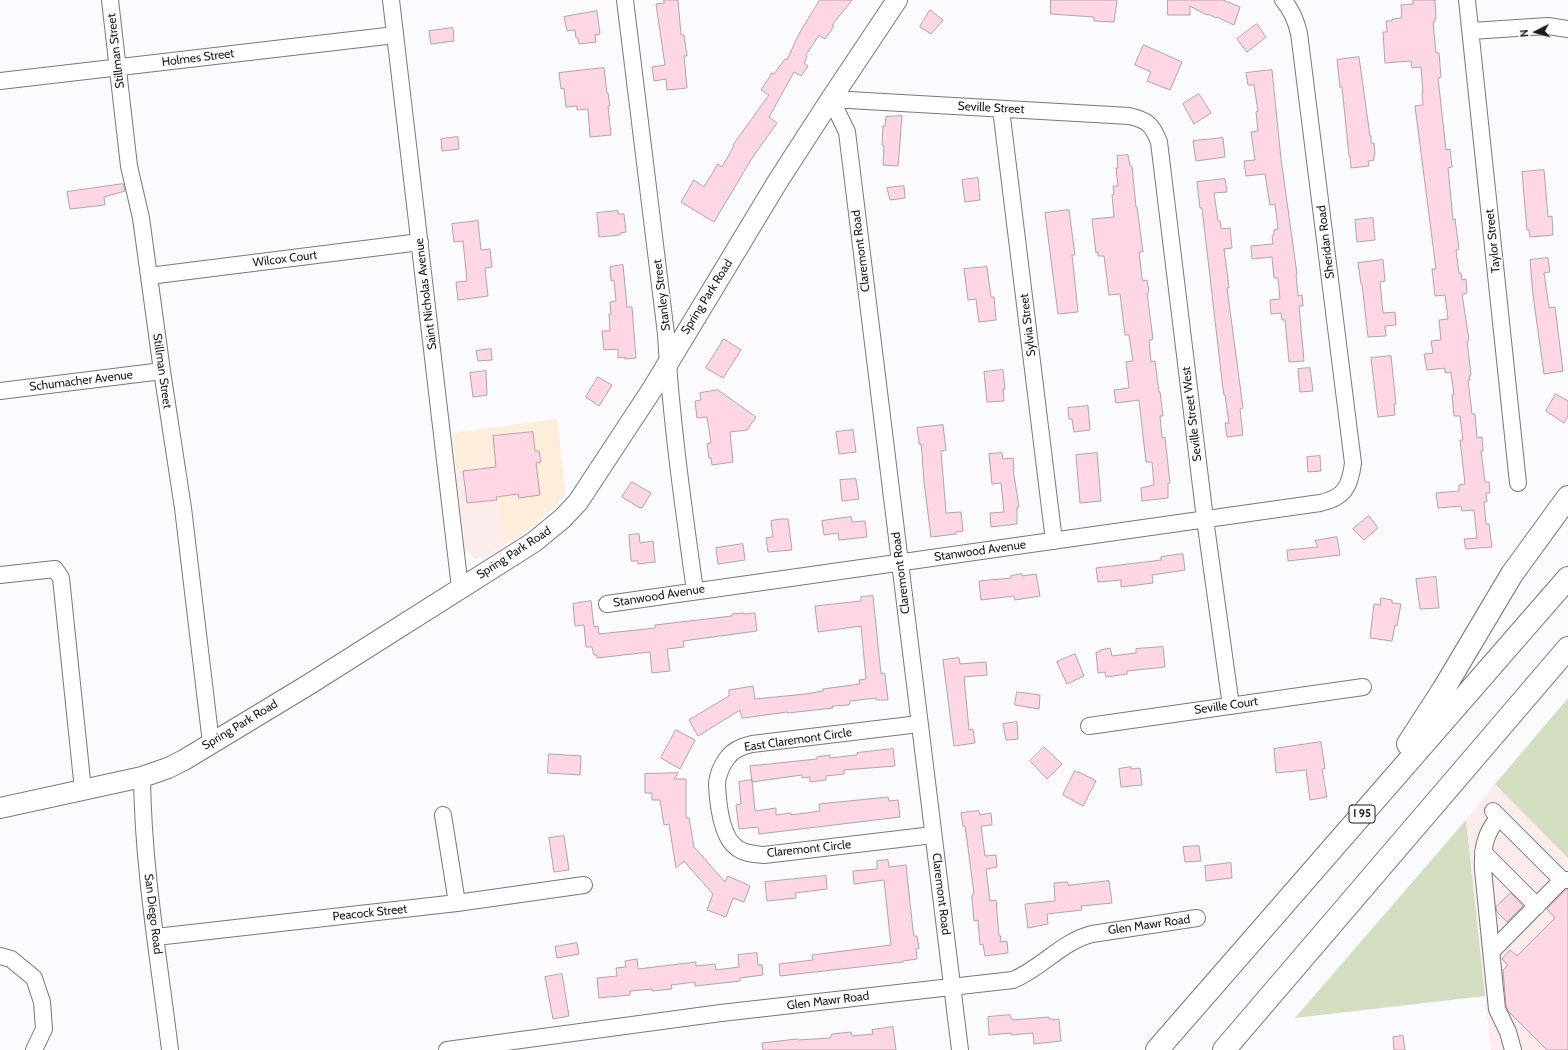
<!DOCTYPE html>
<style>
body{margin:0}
#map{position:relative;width:1568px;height:1050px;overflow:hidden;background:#fbfafe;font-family:Cabin,sans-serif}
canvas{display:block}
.north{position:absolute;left:1516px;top:12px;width:40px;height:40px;-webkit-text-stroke:3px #fff;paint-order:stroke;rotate:264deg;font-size:11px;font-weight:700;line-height:16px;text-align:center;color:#1a1a1c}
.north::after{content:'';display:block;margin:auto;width:14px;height:18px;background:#1a1a1c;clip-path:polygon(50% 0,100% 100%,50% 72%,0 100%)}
</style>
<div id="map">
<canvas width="1568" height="1050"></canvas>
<div class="north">N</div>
</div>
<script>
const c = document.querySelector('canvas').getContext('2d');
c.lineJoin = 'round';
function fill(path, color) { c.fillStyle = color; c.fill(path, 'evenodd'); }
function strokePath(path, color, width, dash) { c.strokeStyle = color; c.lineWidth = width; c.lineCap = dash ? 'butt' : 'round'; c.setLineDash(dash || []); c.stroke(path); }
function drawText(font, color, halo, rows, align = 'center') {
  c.font = font + ' Cabin,sans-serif'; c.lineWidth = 3; c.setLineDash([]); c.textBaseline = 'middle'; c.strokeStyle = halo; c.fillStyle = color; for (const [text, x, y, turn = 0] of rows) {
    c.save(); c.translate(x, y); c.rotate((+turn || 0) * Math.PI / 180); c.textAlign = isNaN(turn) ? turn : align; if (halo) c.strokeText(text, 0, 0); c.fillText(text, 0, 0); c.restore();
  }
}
fill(new Path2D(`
 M494,464L504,545L488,556L475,559L465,550L456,470Z
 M1495,784L1568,858V1050H1491L1466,820Z`), '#fdecec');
fill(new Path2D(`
 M557,419L566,495L535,526L504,545L494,464L456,470L452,433Z`), '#fdeedb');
fill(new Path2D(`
 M1568,698V858L1495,784Z
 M1466,820L1485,996L1295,1018Z`), '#d2debf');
const building = new Path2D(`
 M664,0H678L681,35H684L687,56H684L687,88L667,90L666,79L654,81L652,67L665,65L656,4L664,3Z
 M820,0H852L832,25L834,26L825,39L819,35L806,55L807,57L804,63L808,66L801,76L794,72L769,117L777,123L752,158L714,222L681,202L694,180L704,187L718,164L722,167L734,146L733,145L769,95L761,90L772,73L774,74L785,59L787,60L799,34Z
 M1051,0H1117L1114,22L1094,21V17L1051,14Z
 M1168,0H1223L1240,7L1234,25L1217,17L1216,18L1208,14L1207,15L1190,6V15H1168Z
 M1413,0H1435L1436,18H1435V22H1433L1436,53H1439L1441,77L1438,78L1446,150L1450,149L1452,167L1448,168L1453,220L1455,219L1459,249L1456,250L1459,273H1461L1462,280L1466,279L1467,293L1462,294L1469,340L1467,341L1471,375L1469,376L1470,380H1468L1472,414H1475L1477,438L1482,437L1483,451H1481L1485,482H1489L1490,493H1486L1487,502H1484L1486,524H1489L1492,547L1466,549L1464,539L1477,538L1474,510L1462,511L1461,506L1438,508L1436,493L1459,491V485L1465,484L1460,440H1463L1460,416H1454L1452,395H1454L1451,372L1445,373V368L1427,370L1424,354L1433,353L1431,341L1441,340L1439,320L1448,319L1445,295L1435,296L1432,269H1436L1415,106L1423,105L1422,93H1423L1421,67L1412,68L1411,61L1385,63L1383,32H1387L1386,21H1392V19L1402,18L1401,5L1413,4Z
 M930,10L943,20L931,34L920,27Z
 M597,11L600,34L595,35L596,42L579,44L578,38H576L575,30L567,31L564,17Z
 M1257,24L1266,37L1247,52L1237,39Z
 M453,28L454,41L431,44L429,31Z
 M1144,45L1182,62L1170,90L1147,81L1151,72L1135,65Z
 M1359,57L1370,136H1371V143H1374L1375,154H1374V160L1368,161L1369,166L1351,168L1350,156H1349L1342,87H1340L1337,60Z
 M604,68L607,93H608L610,106H608L611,135L590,137L588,109L577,110V106L566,107L564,88L561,89L559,73Z
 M1272,70L1281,159L1297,274H1296L1298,296L1302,295L1303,306H1299L1304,361L1289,362L1285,320H1282L1281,313L1271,314L1270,300L1280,299L1278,278H1274L1272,257L1252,259L1251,246L1273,244L1272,236L1274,235V230L1278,229L1275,204L1270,205L1265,174L1246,176L1244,161L1255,160L1251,132L1258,131L1256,112L1258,111L1254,85H1248L1246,73Z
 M1199,94L1211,113L1194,124L1183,104Z
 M902,116L898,166L883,165L884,146L882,145L883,126H885L886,117Z
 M458,137L459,149L442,151L441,139Z
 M1223,138L1225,157L1196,161L1193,141Z
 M1128,155L1130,166H1132L1136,207H1137L1143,252H1139L1142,278L1143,281L1147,280L1149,292L1147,293L1153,339L1149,340L1151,362L1155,361L1159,392H1160L1163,416H1160L1162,438L1165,437L1170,483H1168V498L1142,501L1141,488L1154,485L1152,462H1146L1139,400L1116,403L1114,390L1129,388L1126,362L1133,361L1129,335H1125L1120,294L1109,295L1104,256H1098V252L1096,253L1092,219L1114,217L1112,195L1114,194L1113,186H1118L1116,168H1118L1117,156Z
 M1544,170L1548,217L1552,216L1553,235L1530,237L1529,230H1527L1522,172Z
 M978,178L980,200L965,202L962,180Z
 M1225,179L1227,192L1214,193L1218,221H1220L1221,229L1230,228L1232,248L1224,249L1229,288H1227L1243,408L1240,409L1243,435L1227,437L1225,423H1229L1225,395H1224L1223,389L1202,208H1200L1197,182Z
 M123,184L125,191L104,197L105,205L70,209L67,192Z
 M904,186L905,198L890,200L887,188Z
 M1069,210L1075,255H1072L1078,312L1058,314L1045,213Z
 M618,211V214H624L626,232L620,233V235L599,237L597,213Z
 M1373,218L1375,240L1357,242L1355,220Z
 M478,221L481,250L490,249L492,267L485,268L488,296L458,300L456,282L467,281L463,241L454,242L452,224Z
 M1548,258L1550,272L1544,273L1549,308L1555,307L1563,371L1544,374L1533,295L1530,260Z
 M1383,260L1385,281L1380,282L1383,313L1395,312L1396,325L1385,326L1386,336L1368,337L1362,284H1361L1358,263Z
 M623,265L627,307H632L636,358L625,359V357L618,358V349L604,350L602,331H610L609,314H611L610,302L616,301L614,280L611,281L610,267Z
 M987,267L991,297H994L996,320L979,322L976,299L968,300L964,269Z
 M724,339L741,350L723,378L706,368Z
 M491,349L492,360L478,361L476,351Z
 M1391,356L1396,404H1394L1395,415L1378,417L1371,358Z
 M1310,368L1313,391L1300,392L1298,369Z
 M1003,370L1005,389H1003L1004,401L987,402L984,372Z
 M486,371L487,395L473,397L470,373Z
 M598,377L612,385L599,406L586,397Z
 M718,390L756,417L747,430L730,432L733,462L712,465L711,458H709L707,444L711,443L707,417L697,418L695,401L701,400L700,393Z
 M1556,394L1568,401V416L1564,423L1546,411Z
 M1088,406L1090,430L1074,432L1072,419H1069L1068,408Z
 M943,425L946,450L941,451L946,513L961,512L963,531L956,532V534L931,537L924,482L922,453L921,444H919V442L917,428Z
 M853,430L856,452L839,454L836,432Z
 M533,432L535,451H539L541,462L536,463L540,495L519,498L518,494L496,497L497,500L467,503L463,471L496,467L493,436Z
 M1002,453L1003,459L1013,458L1014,469H1013L1019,507H1017V524L991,527L990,513L1004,512L1001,483L992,484L989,454Z
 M1097,453L1101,501L1080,503L1076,455Z
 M1320,456L1321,471L1308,472L1307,457Z
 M856,479L859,499L842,501L840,480Z
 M632,482L651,493L642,508L641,507L640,508L622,497Z
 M1369,516L1378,528L1364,540L1353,529Z
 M851,517L852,522L865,521L867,537L839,540L838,533L824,535L822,521Z
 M781,519H788L792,550L768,552L766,538L773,537L771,521Z
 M639,534L640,543L653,541L655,562L638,564V561H631L629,535Z
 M1337,537L1340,555L1288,561L1287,550L1318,547L1315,541Z
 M743,544L745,560L718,564L716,548Z
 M1183,554L1185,570L1152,575L1153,583L1121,587V580L1098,582L1096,568L1161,560V557Z
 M1022,574V576L1036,574L1040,596L1015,600L1014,596L981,600L979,581L1011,578V576Z
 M1436,577L1439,608L1420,609L1416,579Z
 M873,596L881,674L884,673L885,675L888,700H876V698L850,701L849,705L832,706L833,708L788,713L787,712L744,718H742L740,710L698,736L689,720L729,696V690L753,686L755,699L806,694L823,691V689L860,684L859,680L866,679L861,626L818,632L815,606L861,601V597Z
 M1381,598L1392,600V603L1401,604L1397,626L1395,625L1392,641L1370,638L1374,604L1380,605Z
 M591,601L594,627L598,626L599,634L655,628V625L732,616V614L743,613L744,614L755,613L757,631L683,641L684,647L667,649L670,671L652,673L650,652L597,658V655H594L592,647H586L584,625L575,626L573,604Z
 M1163,647L1165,667L1127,671V674L1106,677L1105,672L1098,673L1096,652H1100V650L1110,648L1112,656L1136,653V649Z
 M1075,654L1084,676L1067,684L1057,662Z
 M959,658L960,664L986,662L987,675L964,677L969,730L973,729L975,743L954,746L943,660Z
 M1017,692L1040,695L1039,709L1015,705Z
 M1017,722L1018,739L1006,740L1003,724Z
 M676,730L695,740L680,769L661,758Z
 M1321,742L1325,769H1322L1327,797L1310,800L1306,770L1276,773L1274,749Z
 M1044,747L1062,764L1047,779L1030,761Z
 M893,749L895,766L844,770V774L826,776V780L810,782V777L802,778V775L752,782L750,766L817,759V757L830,755V758L857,755V753Z
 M549,754L581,756L580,775L548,773Z
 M1131,767V769L1140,768L1142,785L1121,787L1119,769Z
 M1075,771L1078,773L1079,772L1096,781L1083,806L1063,795Z
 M678,773L674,779H686V818H689L694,847L725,882L728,876L750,886L744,902L733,898L726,917L707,910L713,894L684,861L676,868L669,824L664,825L660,800H652V793H645V774Z
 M752,780L755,811L776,808V815L791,813V815L820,811L819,804L888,797L889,801L898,800L900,817L759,834L758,827L739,829L736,805L741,804L739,782Z
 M979,811L980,815L991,813L992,825L981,826L985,856L996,855L997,867L986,869L990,901L996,900L999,936H1001L1000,942L1007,941L1008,953L985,956L983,944L980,945L978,920L974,921L972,899V895L974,894L967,840L965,826H963L961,813Z
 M564,836L569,870L554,872L549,838Z
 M1199,846L1201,861L1185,862L1183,847Z
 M888,860L889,867L906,865L913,930L914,936H917L919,948L916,949L917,959L903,961V962L780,976L779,964L813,960L812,955L891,945L884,880L854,884L853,871L877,869V861Z
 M1231,863L1232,878L1206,881L1205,866Z
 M826,876L827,889L795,893L796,898L767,901L765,882Z
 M1109,881L1112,903L1081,906L1082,910L1047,914L1048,924L1028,928L1025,904L1055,901L1054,883L1066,882L1068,883V885Z
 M1566,890H1568V1050H1547L1508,1011L1506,1006L1503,970L1508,965L1502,959L1510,950L1517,956L1555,918L1547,909Z
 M1511,893L1523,906L1507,922L1497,912L1496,907Z
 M577,943L579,954L557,958L555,947Z
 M757,953L758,965H762L763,975L740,978V981L695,986V982L671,985L672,989L652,991V989L630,991V995L599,998L597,978L617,976L616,968L626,967L625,961L637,959L638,969L696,962V966L715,964L716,970L739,967L738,955Z
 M562,974L569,1016L553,1019L545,977Z
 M1010,1015L1012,1020L1049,1017V1019H1052V1020L1059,1019L1061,1041L1034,1044L1033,1033L1011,1035V1033L989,1035L988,1017Z
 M893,1027L896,1050H763L762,1043L797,1039L798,1040L830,1038L832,1034L851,1032L852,1036L873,1034L872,1030Z
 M1403,1036L1405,1050H1394L1393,1037Z`);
fill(building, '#ffd7e4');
strokePath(building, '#ada5a7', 1);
const minor = new Path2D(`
 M110,0L129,166L141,218L162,371L183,508L211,743
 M391,0L460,588
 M625,0L666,334C671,420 683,505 695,591
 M1467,0L1518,483
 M1471,31L1548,26L1568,29
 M0,81L395,35
 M1001,109L1054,541
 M149,276L420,242
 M0,391L162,371
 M0,575L55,569L61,578L83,790
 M607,604L1320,503C1344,498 1350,487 1353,463L1299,33C1296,21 1291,9 1283,0
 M919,724L752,744C743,746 734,749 728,757C722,764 717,776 717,785C718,804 721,837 737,848C745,854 755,854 764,855L933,835
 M1089,726L1363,687
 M142,777C143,869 159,960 170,1050
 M1493,811L1562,880
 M443,815L457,903
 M1499,817C1485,833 1482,849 1483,870L1497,1009L1508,1032L1513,1050
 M1483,852L1537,906
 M156,937L457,903L584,885
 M1492,951L1562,880H1568
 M0,956L11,959L34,978L42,1002L44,1029L34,1050
 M447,1050L721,1013L1013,980C1042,968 1061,942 1092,934L1197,918
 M960,1050L847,132L831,99L1129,116C1147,120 1152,124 1159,142L1205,519L1231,706`);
const major = new Path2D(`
 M0,808L142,777L168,768L184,760L308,685L534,542L563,518L578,502L653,388L778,181L831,99L897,0`);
const highway = new Path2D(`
 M1408,744L1443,690L1512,574L1568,497
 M1157,1050L1568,578
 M1224,1050L1568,648`);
strokePath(minor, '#78777d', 18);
strokePath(major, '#78777d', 22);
strokePath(highway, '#78777d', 24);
strokePath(minor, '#fff', 16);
strokePath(major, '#fff', 20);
strokePath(highway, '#fff', 22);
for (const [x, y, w] of [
 [1362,814,26]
]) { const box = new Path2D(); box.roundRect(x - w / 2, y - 9, w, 18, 3); c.fillStyle = '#fff'; c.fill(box); strokePath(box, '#1a1a1c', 1); }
drawText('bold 11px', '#1a1a1c', null, [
 ["I 95",1362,814]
]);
drawText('12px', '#1a1a1c', '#fff', [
 ["Stillman Street",116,51,-97],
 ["Holmes Street",198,58,-7],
 ["Seville Street",991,108,3],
 ["Taylor Street",1493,241,-96],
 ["Sheridan Road",1326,242,-97],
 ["Claremont Road",861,251,-97],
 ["Wilcox Court",285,259,-7],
 ["Saint Nicholas Avenue",426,294,-97],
 ["Stanley Street",662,295,-97],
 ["Spring Park Road",707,297,-58],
 ["Sylvia Street",1028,325,-97],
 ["Stillman Street",162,371,82],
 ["Schumacher Avenue",81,381,-7],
 ["Seville Street West",1192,414,-97],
 ["Stanwood Avenue",980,551,-8],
 ["Spring Park Road",514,553,-33],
 ["Claremont Road",901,573,-97],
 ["Stanwood Avenue",659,596,-9],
 ["Seville Court",1226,706,-8],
 ["Spring Park Road",240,725,-31],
 ["East Claremont Circle",798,740,-8],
 ["Claremont Circle",809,849,-6],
 ["Claremont Road",941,894,83],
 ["Peacock Street",370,913,-6],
 ["San Diego Road",153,914,83],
 ["Glen Mawr Road",1149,925,-8],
 ["Glen Mawr Road",828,1001,-7]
]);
</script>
